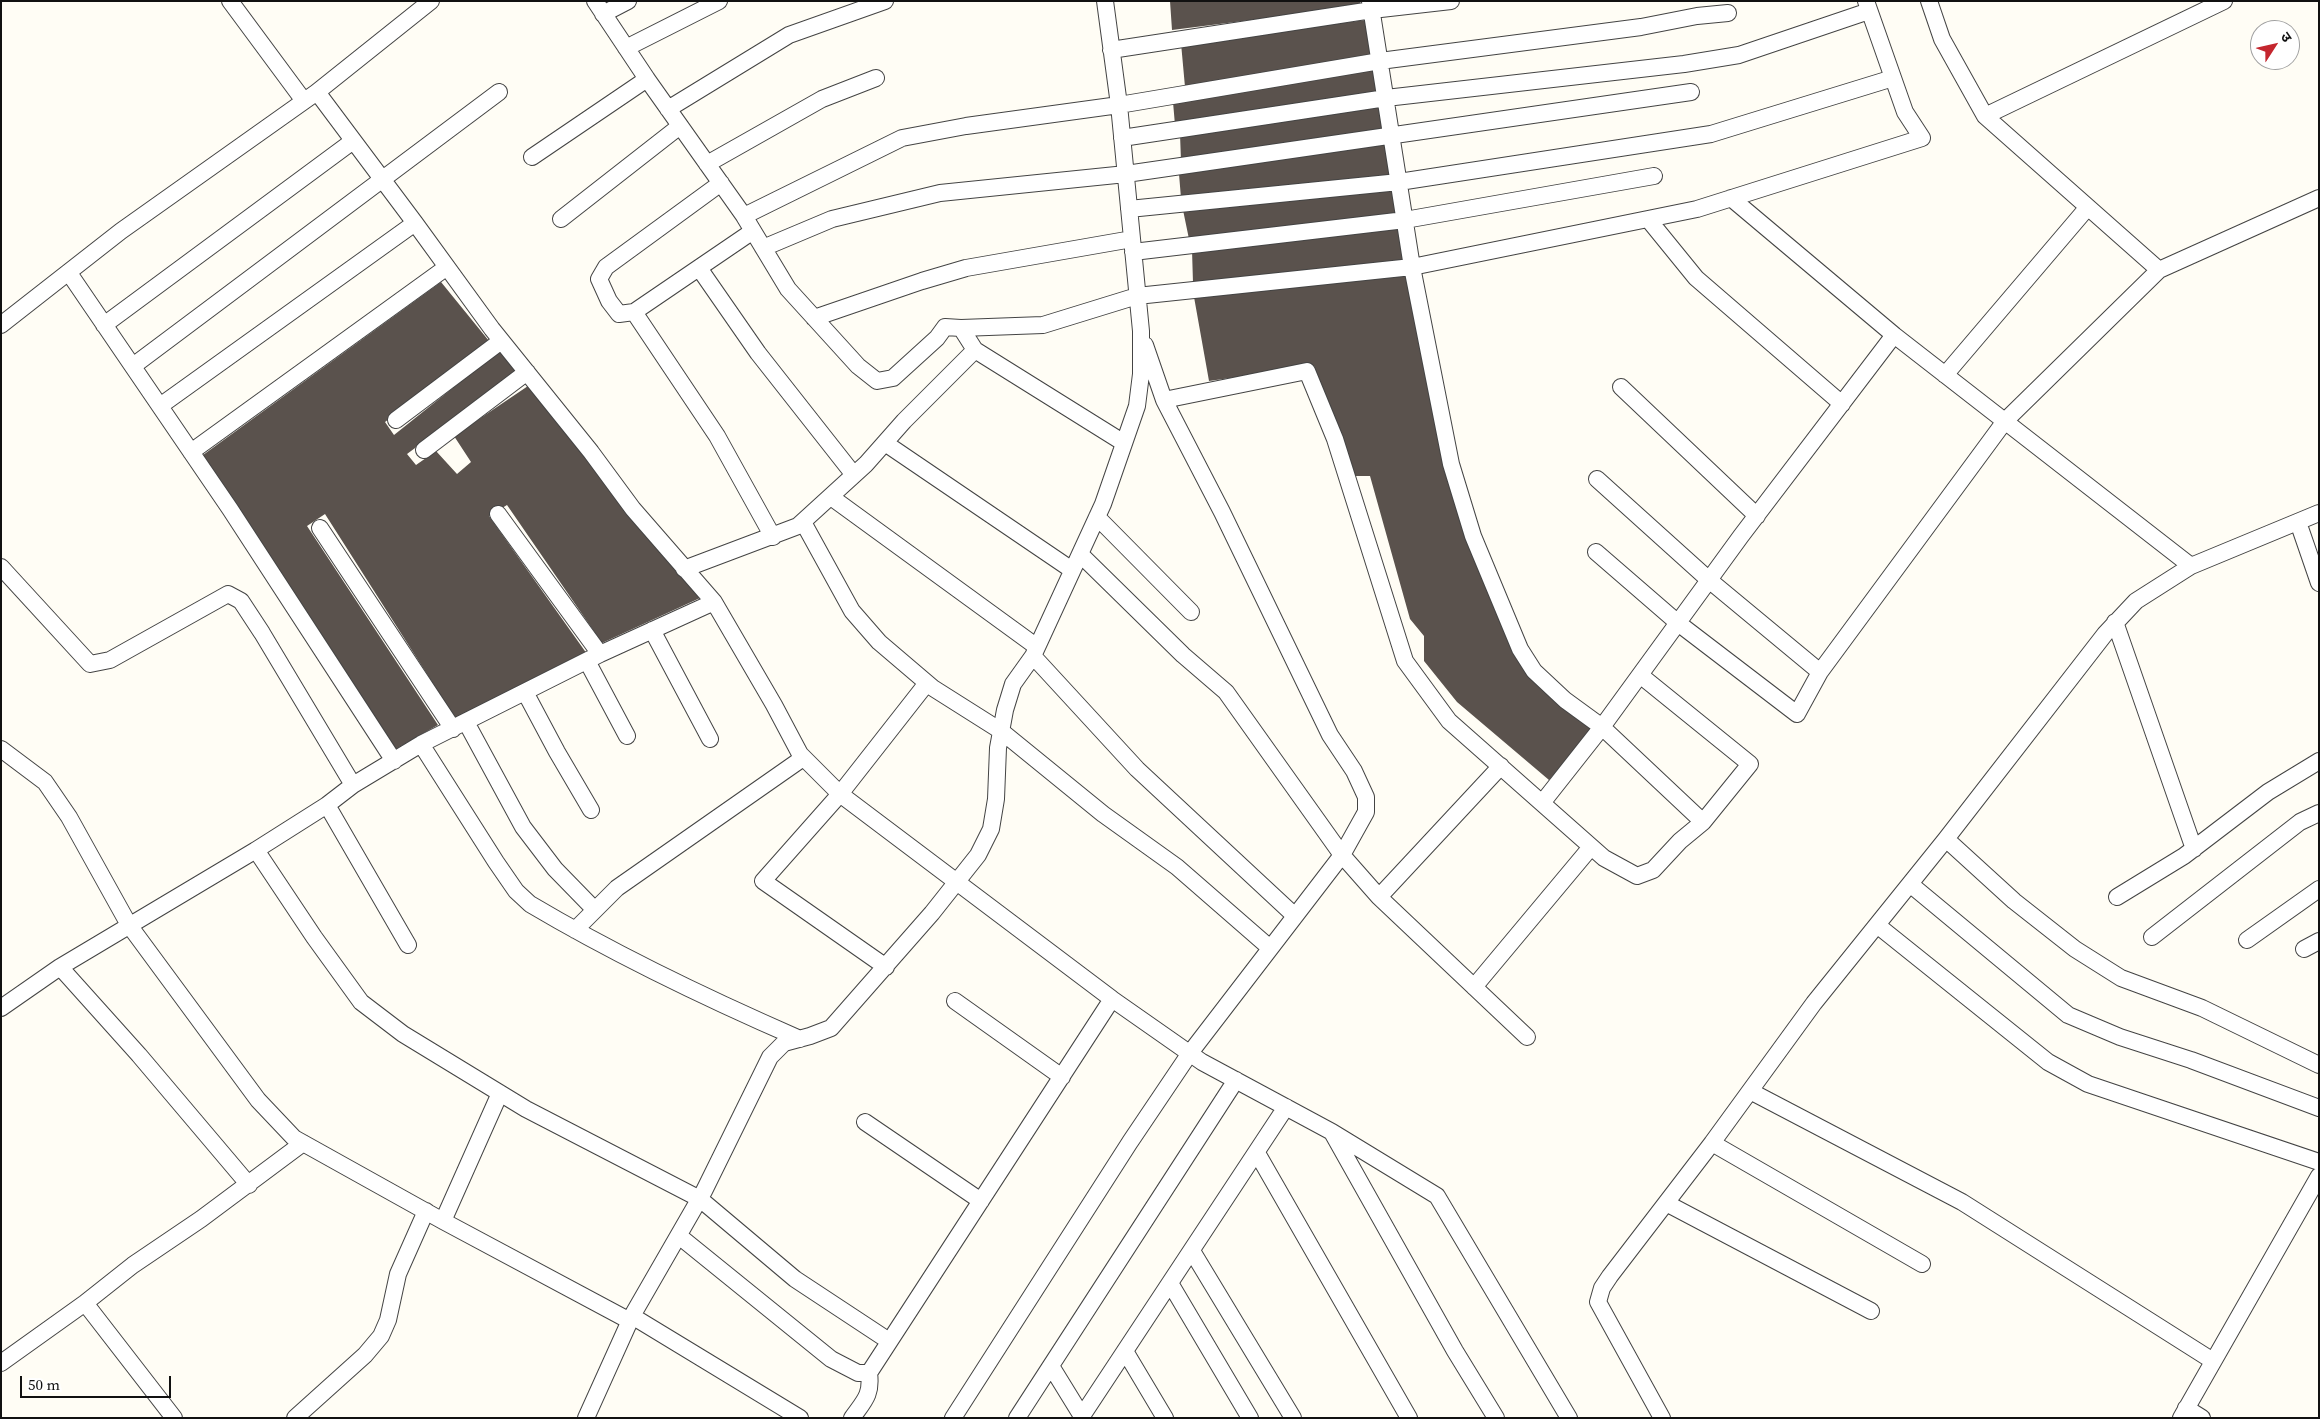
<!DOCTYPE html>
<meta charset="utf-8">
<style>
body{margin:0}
#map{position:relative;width:2320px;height:1419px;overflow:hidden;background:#fffdf5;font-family:"Source Serif 4","Noto Sans Devanagari",serif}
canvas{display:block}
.frame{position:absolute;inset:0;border:2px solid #111;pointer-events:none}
.north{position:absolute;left:2250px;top:20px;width:50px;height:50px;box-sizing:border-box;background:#fff;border:1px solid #a0a0a0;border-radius:50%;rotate:55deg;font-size:14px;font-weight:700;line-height:20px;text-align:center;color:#111}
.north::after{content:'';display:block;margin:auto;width:18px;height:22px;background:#c4262e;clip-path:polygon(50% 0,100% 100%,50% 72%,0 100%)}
.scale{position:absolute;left:20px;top:1376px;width:151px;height:22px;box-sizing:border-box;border:2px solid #111;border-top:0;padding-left:6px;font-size:15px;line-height:18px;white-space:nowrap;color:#111;-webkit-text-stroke:4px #fff;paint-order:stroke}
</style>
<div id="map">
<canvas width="2320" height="1419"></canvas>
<div class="frame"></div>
<div class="north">उ</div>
<div class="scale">50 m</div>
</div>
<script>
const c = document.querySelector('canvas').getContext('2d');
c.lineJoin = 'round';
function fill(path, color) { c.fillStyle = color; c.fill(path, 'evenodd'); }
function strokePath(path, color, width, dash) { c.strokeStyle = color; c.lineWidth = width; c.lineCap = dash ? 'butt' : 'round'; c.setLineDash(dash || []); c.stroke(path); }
fill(new Path2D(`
 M1170,1H1360L1361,6L1172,30Z
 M1366,20L1373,62L1185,87L1181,43Z
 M1374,68L1376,92L1175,125L1173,102Z
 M1379,106L1384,132L1181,161L1180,134Z
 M1387,142L1390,175L1181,198L1179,174Z
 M1396,188L1400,215L1189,239L1183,210Z
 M1401,224L1405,264L1193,283L1192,250Z
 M1407,276L1437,421L1526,668L1593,730L1549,780L1457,702L1424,661V636L1410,619L1370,476H1355L1314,366L1209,381L1194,297Z
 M441,282L489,341L385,422L394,435L499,351L517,372L407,454L416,465L436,451L457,474L471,462L454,436L528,386L700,598L602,643L507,505L489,516L587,654L455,718L325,514L307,526L438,725L394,750L203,455Z`), '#5a524d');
const minor = new Path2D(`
 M230,1L304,101
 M595,1L647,79L744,216L788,289L858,366L877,381L893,378L937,338L945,327L961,328L975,350L1124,443
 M1370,1L1412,267L1451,464L1473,536L1520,649L1534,671L1565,700L1602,727L1703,822L1750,764L1640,675
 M603,14L628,1
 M626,48L719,1
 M1111,50L1372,10L1451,1
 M317,92L415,223L492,329L591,452L633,509L714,602L774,705L800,754L840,794L1112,999L1202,1062L1332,1132L1437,1196L1569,1418
 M668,109L789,35L885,1
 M1985,116L2224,1
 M1122,138L1386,98L1684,64L1739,55L1869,11
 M532,157L647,79
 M707,164L822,99L876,78
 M721,183L606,267L599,279L609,301L619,314L634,312L753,231
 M1731,198L1894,335
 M1129,209L1399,182L1711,134L1893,78
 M744,216L902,138L966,126L1119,105L1380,61L1641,27L1697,16L1728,13
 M561,219L680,126
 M1648,219L1696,278L1842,404
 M763,248L832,219L940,193L1126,174L1691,92
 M1133,252L1405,220L1654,176
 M699,268L758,353L854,475
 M2159,270L2319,198
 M69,273L230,509L394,761
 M634,312L717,436L773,537
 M814,318L922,281L966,268L1132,239
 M1,325L121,231L317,92L431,1
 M104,325L353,141
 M961,328L1043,325L1137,296L1412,267L1697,209L1922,138L1905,112L1866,1
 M133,366L499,92
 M1945,375L2088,207
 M1621,387L1757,516
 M1164,400L1307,371L1335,439L1405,661L1449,721L1604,858L1637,876L1653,870L1680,841L1703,822
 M160,406L415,223
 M396,420L501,341
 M885,443L1072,570
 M424,450L527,372
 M191,452L447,267
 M1597,479L1709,580L1820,672
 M831,497L1037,647
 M498,514L600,654
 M1097,517L1191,612
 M803,522L852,611L879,642L933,688L1001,731L1103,814L1177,867L1270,948
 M2298,522L2319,583
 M320,528L453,729
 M1596,552L1678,623L1797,714L1820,672L2005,421L2159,270L1985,116L1942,39L1929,1
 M1080,554L1183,655L1226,692L1342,855L1379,897L1527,1037
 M1,567L90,664L110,660L228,594L241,601L262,633L353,785
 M684,569L798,526L866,464L904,421L975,350
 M2115,622L2194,849
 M652,630L710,739
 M1033,656L1137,769L1295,916
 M587,661L627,736
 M525,692L557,752L591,810
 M466,722L523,827L555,869L594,909
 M421,744L496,862L516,891L530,904C616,955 708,999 800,1039
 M1,749L45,782L69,817L129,925L258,1100L294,1138L443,1221L630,1321
 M1542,803L1602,727L1741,536L1894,335L2191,566L2319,513
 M327,805L408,945
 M1946,839L2014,901L2075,949L2121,978L2202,1008L2319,1065
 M256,850L314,937L361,1002L403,1034L526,1109L700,1199L795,1279L889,1341
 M1910,884L2068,1015L2120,1037L2191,1060L2319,1108
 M1379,897L1501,766
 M2117,897L2184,856L2268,792L2319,761
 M1877,925L2048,1062L2088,1084L2319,1162
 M575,930L617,888L803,758
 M2152,937L2300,822L2319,813
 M2247,940L2319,889
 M2304,949L2319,941
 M60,967L139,1055L249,1185
 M886,967L763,881L840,794L927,683
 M1474,987L1591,847
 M955,1001L1062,1077
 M1,1008L60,967L256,850L327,805L353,785L421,744L600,654L714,602
 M1750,1091L1962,1202L2213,1361
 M865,1122L981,1201
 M1333,1134L1455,1351L1496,1418
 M1712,1143L1922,1264
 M1257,1153L1409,1418
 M1666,1203L1871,1311
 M443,1221L500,1093
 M679,1236L831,1359L858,1373H869L1112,999
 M1192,1251L1293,1418
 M1170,1283L1250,1418
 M85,1303L174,1418
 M632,1316L800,1418
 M1125,1351L1165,1418
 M1,1363L85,1303L133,1265L201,1219L303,1143
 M1051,1366L1083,1418
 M2186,1408L2202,1418
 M1082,1416L1286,1107
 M295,1418L365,1355L381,1336L388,1320L398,1274L426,1211
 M586,1418L632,1316L704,1191L770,1057L784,1043L810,1036L831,1028L932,913L978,855L991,829L996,799L998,748L1005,710L1013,684L1033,656L1103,504L1137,406L1141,374V331L1119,105L1105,1
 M852,1418C864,1401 872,1395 869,1373
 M953,1418L1130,1142L1190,1053L1342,855L1366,812V797L1354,771L1330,735L1222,512L1164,400L1145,345
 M1017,1418L1236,1080
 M1662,1418L1598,1302L1602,1288L1610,1276L1712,1143L1814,1003L1946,839L2105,634L2136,601L2191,566
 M2181,1418L2319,1176`);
strokePath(minor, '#444', 18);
strokePath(minor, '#fff', 16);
</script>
